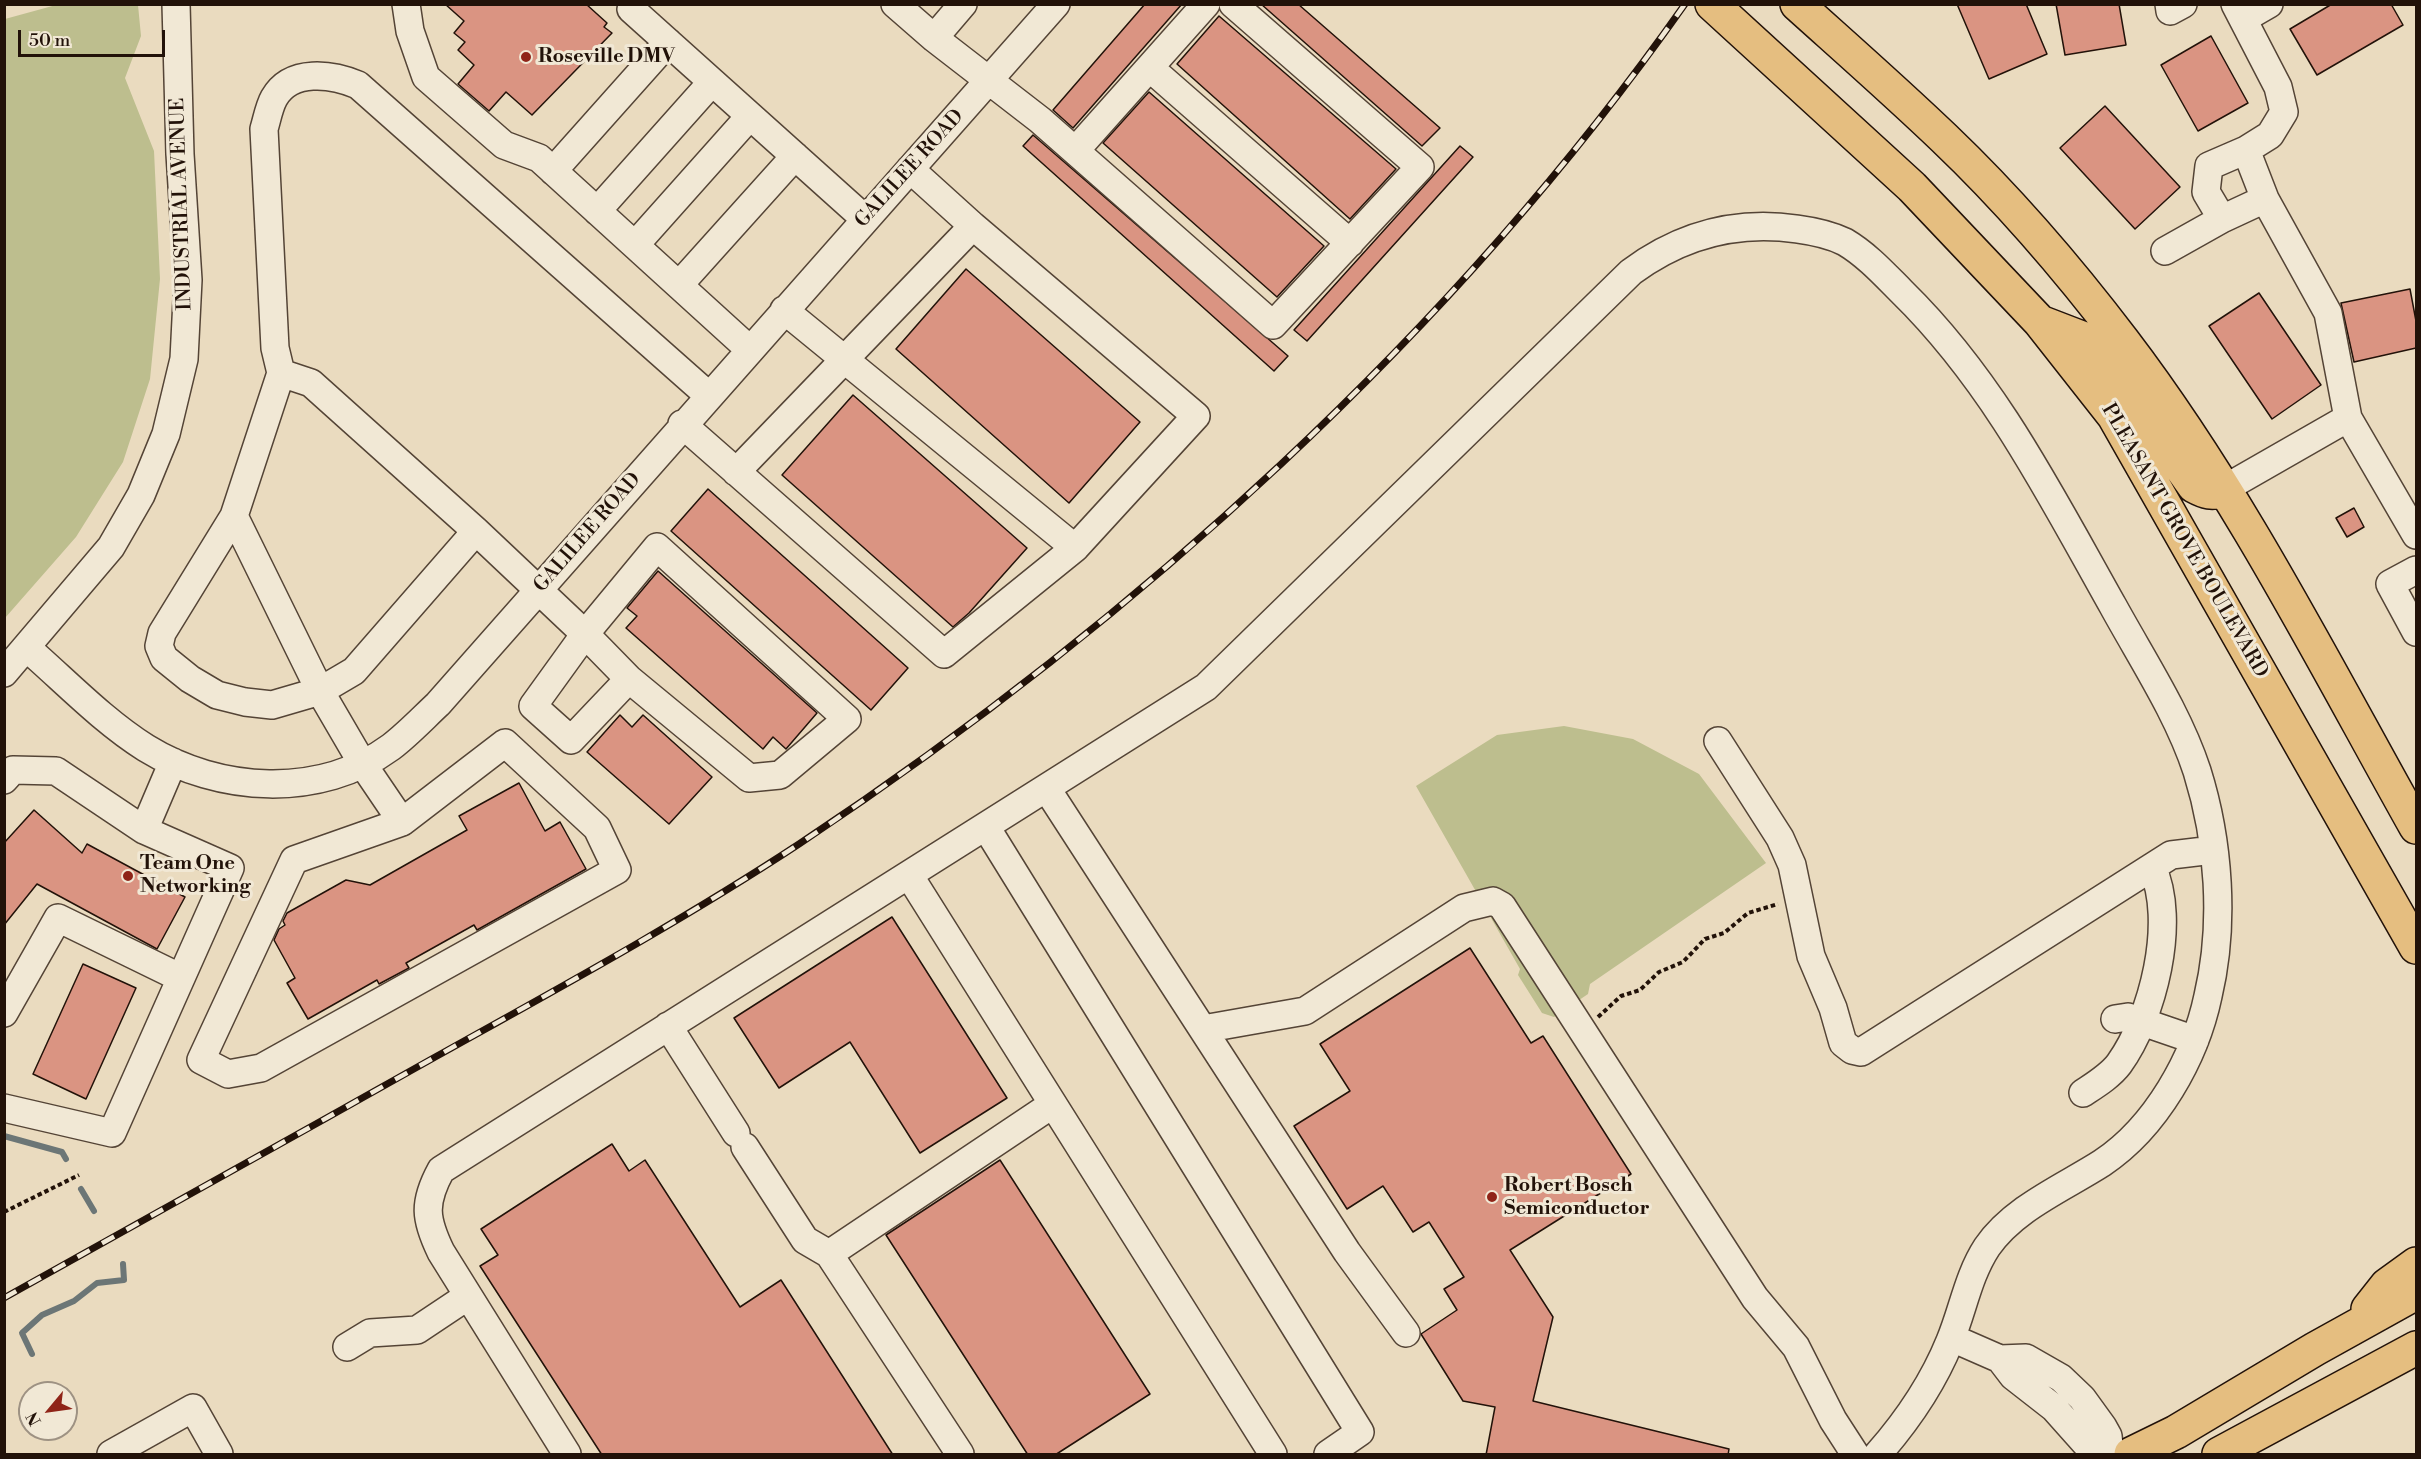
<!DOCTYPE html>
<style>
body{margin:0}
#map{position:relative;width:2421px;height:1459px;overflow:hidden;background:#eadbbf;font-family:"Libre Bodoni",serif}
canvas{display:block}
.frame{position:absolute;inset:0;border:6px solid #221209;pointer-events:none}
.north{position:absolute;left:18px;top:1381px;width:60px;height:60px;box-sizing:border-box;background:#f1e8d5;border:2px solid #9e9283;border-radius:50%;rotate:241deg;font-size:16px;font-weight:700;line-height:24px;text-align:center;color:#221209}
.north::after{content:'';display:block;margin:auto;width:21px;height:27px;background:#8f2418;clip-path:polygon(50% 0,100% 100%,50% 72%,0 100%)}
.scale{position:absolute;left:18px;top:30px;width:147px;height:27px;box-sizing:border-box;border:3px solid #221209;border-top:0;padding-left:8px;font-size:18px;line-height:21px;white-space:nowrap;color:#221209;-webkit-text-stroke:4px #f1e8d5;paint-order:stroke}
</style>
<div id="map">
<canvas width="2421" height="1459"></canvas>
<div class="frame"></div>
<div class="north">N</div>
<div class="scale">50 m</div>
</div>
<script>
const c = document.querySelector('canvas').getContext('2d');
c.lineJoin = 'round';
function fill(path, color) { c.fillStyle = color; c.fill(path, 'evenodd'); }
function strokePath(path, color, width, dash) { c.strokeStyle = color; c.lineWidth = width; c.lineCap = dash ? 'butt' : 'round'; c.setLineDash(dash || []); c.stroke(path); }
function drawText(font, color, halo, rows, align = 'center') {
  c.font = font + ' "Libre Bodoni",serif'; c.lineWidth = 6; c.setLineDash([]); c.textBaseline = 'middle'; c.strokeStyle = halo; c.fillStyle = color; for (const [text, x, y, turn = 0] of rows) {
    c.save(); c.translate(x, y); c.rotate((+turn || 0) * Math.PI / 180); c.textAlign = isNaN(turn) ? turn : align; if (halo) c.strokeText(text, 0, 0); c.fillText(text, 0, 0); c.restore();
  }
}
fill(new Path2D(`
 M56,5H138L141,36L125,78L154,151L160,279L150,379L123,462L76,537L5,618V19Z
 M1564,726L1633,739L1699,774L1766,863L1590,984L1588,994L1554,1017L1542,1013L1518,975L1520,969L1416,786L1497,735Z`), '#bdbe8e');
strokePath(new Path2D(`
 M4,1136L62,1152L66,1159
 M81,1189L94,1211
 M32,1354L22,1333L42,1315L74,1301L97,1283L124,1280L123,1264`), '#6c7676', 6);
const building = new Path2D(`
 M445,4H586L607,23L604,27L612,33L532,115L506,92L489,111L458,84L474,65L458,50L465,42L454,33L464,21Z
 M1145,4H1182L1073,128L1053,110Z
 M1261,4H1298L1440,128L1422,146Z
 M1957,4H2026L2047,54L1989,79Z
 M2056,4H2119L2126,45L2065,55Z
 M2332,4H2391L2403,25L2317,75L2290,29Z
 M1219,16L1396,169L1350,219L1177,64Z
 M2211,36L2248,103L2198,131L2161,65Z
 M1149,92L1324,246L1277,297L1103,143Z
 M2105,106L2180,187L2135,229L2060,148Z
 M1033,135L1288,356L1274,371L1023,146Z
 M1460,146L1473,157L1307,341L1294,330Z
 M966,269L1140,422L1069,503L896,349Z
 M2410,289L2416,321V348L2354,362L2341,303Z
 M2259,293L2321,385L2272,419L2209,326Z
 M853,395L1027,548L969,613L953,627L782,475Z
 M708,489L908,668L871,710L671,531Z
 M2354,508L2364,527L2347,537L2336,518Z
 M658,571L817,713L786,749L773,737L763,749L626,628L637,616L627,608Z
 M620,715L632,727L643,715L712,777L669,824L587,752Z
 M519,783L545,831L560,822L586,869L477,930L474,925L406,963L409,968L379,984L377,980L308,1019L287,983L295,978L274,940L279,929L285,925L283,921L287,913L346,880L370,885L467,830L459,816Z
 M34,810L82,853L87,844L185,897L157,949L37,884L4,925V843Z
 M892,917L1007,1098L920,1153L850,1042L779,1088L734,1018Z
 M1470,948L1531,1043L1543,1036L1631,1174L1510,1250L1553,1317L1533,1401L1729,1449L1728,1455H1486L1495,1407L1463,1401L1421,1334L1457,1310L1444,1289L1464,1277L1429,1222L1413,1232L1383,1186L1347,1209L1294,1126L1350,1091L1320,1044Z
 M83,964L136,988L86,1099L33,1074Z
 M612,1144L629,1171L645,1160L740,1307L781,1280L893,1455H602L480,1266L498,1255L481,1229Z
 M1000,1160L1150,1394L1055,1455H1028L886,1235Z`);
fill(building, '#da9482');
strokePath(building, '#221209', 1.5);
const minor = new Path2D(`
 M406,4L410,31L426,77L504,145L539,158L749,349
 M634,4L631,9L865,219
 M895,4L934,38
 M963,4L934,38L1040,120L1273,325L1420,167L1233,4
 M2169,4L2170,11L2183,4
 M2235,4L2278,87L2284,112L2270,135L2246,150L2265,199L2328,313L2348,418L2416,535
 M2243,19L2269,4
 M1150,68L1350,243
 M2246,150L2209,166L2206,192L2222,219L2265,199
 M1075,151L1206,4
 M553,171L668,42
 M597,211L712,82
 M973,226L1196,416L1075,548
 M635,245L750,116
 M2165,251L2222,219
 M679,285L795,156
 M281,373L275,348L264,129C267,119 269,107 274,98C291,68 332,74 358,85L708,395
 M682,424L944,654L1075,548L784,310
 M736,472L973,226L910,169
 M2224,489L2348,418
 M234,516L162,633L159,646L164,658L190,679L217,695L245,702L272,705L320,691L354,671L476,531
 M2416,570L2390,584L2416,632
 M27,648C65,681 103,721 146,748C219,793 320,799 391,747C408,734 423,718 438,704L1056,4
 M4,673L111,547L141,495L166,434L184,359L188,280L180,154L176,4
 M1718,741L1780,838L1792,865L1811,956L1833,1008L1843,1043L1852,1050L1861,1052L2171,855L2213,850
 M4,780L13,770L56,771L144,830L230,868L112,1133L4,1108
 M1047,789L1347,1252L1406,1333
 M402,822L505,743L597,828L617,870L261,1068L228,1074L201,1060L294,860L402,822L362,763L320,691L234,516L281,373L311,383L476,531L585,634L629,679L749,778L780,775L847,719L657,547L585,634L533,706L571,740L629,679
 M986,827L1360,1432L1328,1454
 M144,830L173,762
 M909,875L1273,1454
 M4,1013L58,918L181,978
 M2115,1019L2128,1017L2195,1040
 M668,1026L736,1133
 M1203,1029L1305,1011L1464,908L1493,901L1502,906L1755,1298L1796,1347L1833,1420L1855,1454
 M2083,1093C2095,1085 2110,1076 2119,1064C2153,1017 2177,921 2152,867
 M745,1147L805,1240L829,1254
 M1952,1338L2000,1359L2026,1358L2061,1378L2082,1398L2103,1427L2108,1436L2110,1454
 M347,1347L370,1333L417,1330L468,1296
 M2000,1359L2013,1376L2054,1408L2095,1454
 M111,1454L193,1408L219,1454
 M567,1454L441,1252C425,1219 423,1203 441,1170L1206,687L1631,272C1681,235 1735,220 1797,229C1812,231 1831,235 1845,242C1867,255 1885,275 1902,292C1994,382 2051,496 2113,606C2142,659 2178,713 2197,771C2219,841 2225,924 2208,996C2195,1058 2156,1127 2102,1163C2063,1188 2014,1208 1987,1247C1968,1276 1963,1310 1950,1341C1933,1383 1907,1421 1878,1454
 M960,1454L829,1254L1053,1104`);
const major = new Path2D(`
 M1712,4L1912,187L2040,322L2114,416L2416,947
 M1797,4C1847,49 1896,92 1944,138C2009,200 2069,270 2123,341C2238,492 2324,663 2416,827
 M2040,322L2092,342L2194,486C2205,492 2213,495 2224,489
 M2368,1309L2387,1285L2416,1264
 M2131,1454L2176,1432L2315,1349L2416,1293
 M2219,1454L2416,1348`);
strokePath(minor, '#544436', 30);
strokePath(major, '#221209', 36);
strokePath(new Path2D(`
 M1598,1017L1621,996L1640,990L1659,972L1683,962L1705,939L1724,933L1748,913L1778,904
 M4,1212L79,1175`), '#221209', 4, [4.5, 3]);
strokePath(minor, '#f1e8d5', 27);
strokePath(major, '#e5be80', 33);
const rail = new Path2D(`
 M4,1298C149,1217 293,1137 437,1056C559,988 682,921 799,844C1135,621 1452,335 1685,4`);
strokePath(rail, '#221209', 7);
strokePath(rail, '#f1e8d5', 4.5, [14]);
for (const [x, y, r, color] of [
 [526,57,6,"#8f2418"],
 [128,876,6,"#8f2418"],
 [1492,1197,6,"#8f2418"]
]) { const dot = new Path2D(); dot.arc(x, y, r, 0, 2 * Math.PI); c.fillStyle = color; c.fill(dot); strokePath(dot, '#f1e8d5', 2); }
drawText('bold 20px', '#221209', '#f1e8d5', [
 ["Roseville DMV",538,57],
 ["Team One",140,864],
 ["Networking",140,887],
 ["Robert Bosch",1504,1186],
 ["Semiconductor",1504,1209]
], 'left');
drawText('20px', '#221209', '#f1e8d5', [
 ["GALILEE ROAD",910,169,-48],
 ["INDUSTRIAL AVENUE",182,204,-92],
 ["GALILEE ROAD",588,533,-49],
 ["PLEASANT GROVE BOULEVARD",2184,541,60]
]);
</script>
